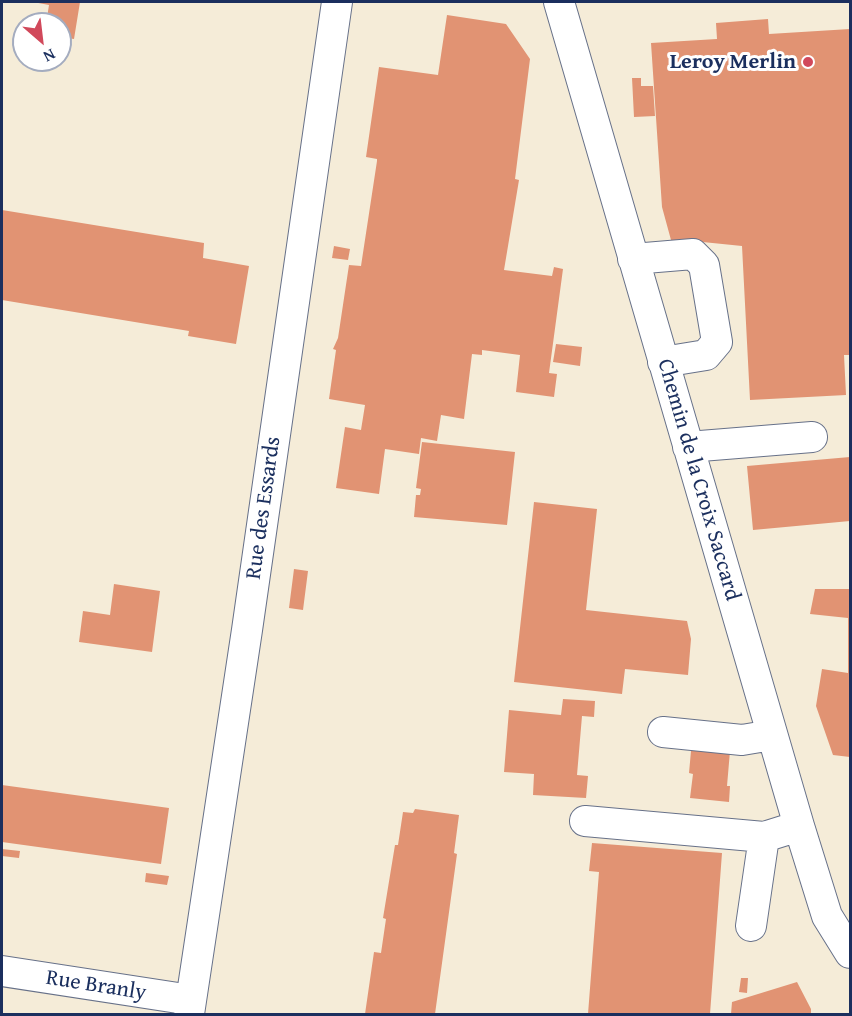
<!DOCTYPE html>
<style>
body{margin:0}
#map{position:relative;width:852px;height:1016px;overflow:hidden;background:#f5ecd8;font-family:"Gentium Book Plus",serif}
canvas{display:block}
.frame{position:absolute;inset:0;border:3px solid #1b2f5e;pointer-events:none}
.north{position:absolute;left:12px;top:12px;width:60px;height:60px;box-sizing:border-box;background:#fff;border:2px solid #a4acbf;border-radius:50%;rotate:152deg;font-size:16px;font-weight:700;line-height:24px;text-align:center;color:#1b2f5e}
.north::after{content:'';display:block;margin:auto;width:21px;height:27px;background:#d1495b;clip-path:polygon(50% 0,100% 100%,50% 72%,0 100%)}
</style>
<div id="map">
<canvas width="852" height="1016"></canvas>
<div class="frame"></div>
<div class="north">N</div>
</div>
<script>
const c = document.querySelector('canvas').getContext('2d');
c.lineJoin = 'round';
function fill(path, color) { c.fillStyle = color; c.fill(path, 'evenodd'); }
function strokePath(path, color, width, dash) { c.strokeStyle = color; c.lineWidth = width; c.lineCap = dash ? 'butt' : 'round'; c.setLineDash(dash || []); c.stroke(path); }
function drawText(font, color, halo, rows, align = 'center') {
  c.font = font + ' "Gentium Book Plus",serif'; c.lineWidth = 6; c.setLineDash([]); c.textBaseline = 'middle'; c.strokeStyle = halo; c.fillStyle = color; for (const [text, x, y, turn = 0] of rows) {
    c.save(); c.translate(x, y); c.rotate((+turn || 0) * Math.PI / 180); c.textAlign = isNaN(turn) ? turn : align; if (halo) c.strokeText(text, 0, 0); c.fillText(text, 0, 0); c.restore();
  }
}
fill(new Path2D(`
 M33,2H80L74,39L60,37V24H46L49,5Z
 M447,15L506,24L530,59L515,179L519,180L504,270L552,276L554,267L563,269L549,373L557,374L554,397L516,392L520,355L482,350V355L472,354L464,419L441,415L437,441L421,438L419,454L385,449L379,494L336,488L345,427L361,430L365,405L329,399L336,350L333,349L338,338L349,265L361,266L377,161V159L366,157L379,67L438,75Z
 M768,19L769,34L850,29V355H844L846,395L750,400L742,246L683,240H671L662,207L651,43L717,39L716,23Z
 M632,78H641V86H653L655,116L634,117Z
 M2,210L204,243L203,258L249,266L236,344L188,336L189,331L2,300Z
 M334,246L350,249L348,260L332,258Z
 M556,344L582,347L580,366L553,362Z
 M422,442L515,452L507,525L414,517L416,495H420L421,489L416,488Z
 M850,457V521L753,530L747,466Z
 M534,502L597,509L586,610L687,621L691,639L688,675L625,669L622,694L514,682Z
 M294,569L308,571L303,610L289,608Z
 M114,584L160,591L152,652L79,642L83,611L110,615Z
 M815,589H850V757L833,755L816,706L822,669L848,673V618L810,614Z
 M563,699L595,701L594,717L582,716L577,775L588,776L586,798L533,795L534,774L504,772L509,710L561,715Z
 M695,748L730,751L727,786H730L729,802L690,798L693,774L689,773L691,751H695Z
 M2,785L169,808L161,864L2,842Z
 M415,809L459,815L454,853L457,854L435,1014H365L374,952L381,953L386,919L383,918L395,845H398L403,812L413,813Z
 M592,843L722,853L710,1014H588L599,872L589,871Z
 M2,849L20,851L19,858L2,856Z
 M146,873L169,876L167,885L145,882Z
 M741,978H748L747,993L739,992Z
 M797,982L811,1009V1014H731L732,1002Z`), '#e19373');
const minor = new Path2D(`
 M559,2L799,826L827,916L850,953
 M633,259L693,254L704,265L717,342L706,355L663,362
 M688,447L812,437
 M663,732L742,740L772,735
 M585,821L764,837L799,826
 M751,926L764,837
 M2,971L191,1000
 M189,1014L247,630L337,2`);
strokePath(minor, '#677189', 32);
strokePath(minor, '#fff', 30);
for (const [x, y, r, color] of [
 [808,62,6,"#d1495b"]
]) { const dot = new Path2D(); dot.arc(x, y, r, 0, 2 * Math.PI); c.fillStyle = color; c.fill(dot); strokePath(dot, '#fff', 2); }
drawText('bold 22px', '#1b2f5e', '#fff', [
 ["Leroy Merlin",796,62]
], 'right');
drawText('22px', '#1b2f5e', '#fff', [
 ["Chemin de la Croix Saccard",698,480,74],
 ["Rue des Essards",264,508,-82],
 ["Rue Branly",96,986,9]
]);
</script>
